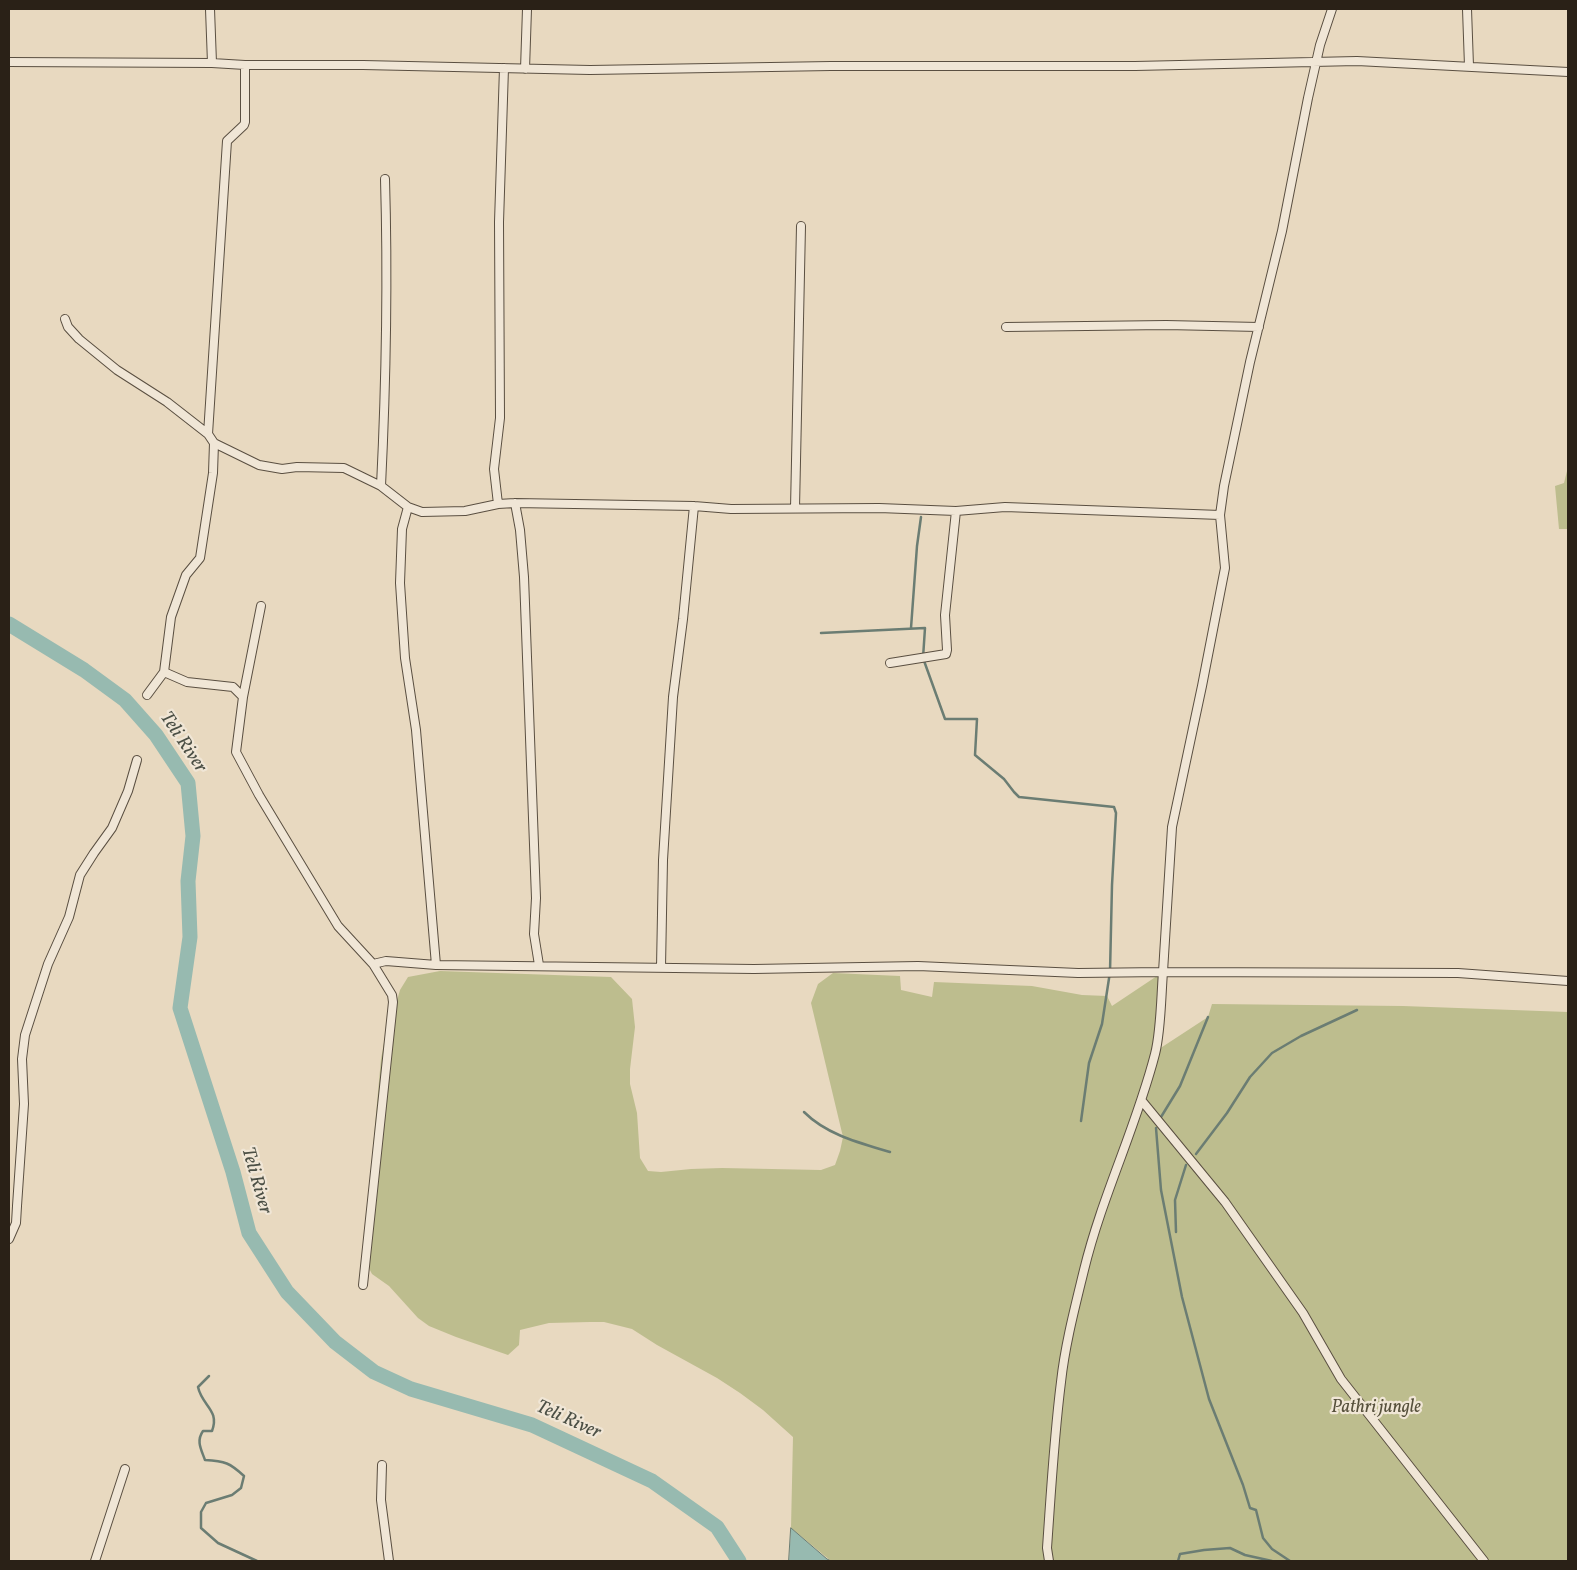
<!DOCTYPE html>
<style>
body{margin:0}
#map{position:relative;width:1577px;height:1570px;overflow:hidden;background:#e8d9c0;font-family:Vollkorn,serif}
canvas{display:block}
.frame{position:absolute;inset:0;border:10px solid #2a2117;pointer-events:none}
</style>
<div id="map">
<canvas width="1577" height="1570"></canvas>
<div class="frame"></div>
</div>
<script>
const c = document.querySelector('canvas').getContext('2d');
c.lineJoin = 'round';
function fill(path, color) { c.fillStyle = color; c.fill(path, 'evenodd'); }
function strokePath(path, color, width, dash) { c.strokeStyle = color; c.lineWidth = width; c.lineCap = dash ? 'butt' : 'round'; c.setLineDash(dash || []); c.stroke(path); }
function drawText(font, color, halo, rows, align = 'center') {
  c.font = font + ' Vollkorn,serif'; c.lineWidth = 4.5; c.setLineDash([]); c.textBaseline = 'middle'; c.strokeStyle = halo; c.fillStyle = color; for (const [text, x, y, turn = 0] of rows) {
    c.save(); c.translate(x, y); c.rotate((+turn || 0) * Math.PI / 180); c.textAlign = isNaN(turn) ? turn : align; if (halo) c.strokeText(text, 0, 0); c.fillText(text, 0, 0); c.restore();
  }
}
fill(new Path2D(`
 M1568,467V529H1559L1555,486L1564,483Z
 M440,971L611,977L632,999L635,1027L630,1069V1084L637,1113L640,1158L648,1171L661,1172L691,1169L722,1168L821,1170L835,1165L840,1151L843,1137L811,1003L818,984L833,973L900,976L901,990L932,997L934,982L1032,986L1082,995L1107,996L1112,1006L1163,972L1156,1051L1208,1017L1212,1004L1403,1006L1568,1012V1561H831L791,1528L793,1437L763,1410L740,1393L717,1378L657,1345L632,1329L604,1322H590L549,1323L520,1330L519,1345L508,1355L456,1337L429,1326L418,1318L389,1286L372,1274L363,1257L381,1059L386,1032L392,1018L400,990L408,977Z`), '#bdbd8e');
const water = new Path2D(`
 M791,1528L827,1559L831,1561H789Z`);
fill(water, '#97bab0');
strokePath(water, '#6b7d73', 1);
strokePath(new Path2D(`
 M911,628L917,546L921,517
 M821,633L925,628L923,658L945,719H977L975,755L1004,779L1014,792L1019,797L1114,807L1116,813L1112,885L1110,972L1102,1024L1089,1063L1081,1121
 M804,1112C827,1135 860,1143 890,1152
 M1161,1117L1180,1086L1208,1017
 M1156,1128L1161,1190L1182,1297L1209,1399L1243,1485L1250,1508L1256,1510L1263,1538L1272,1549L1290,1561
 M1196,1154L1227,1113L1250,1077L1272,1053L1301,1036L1357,1010
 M1176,1232L1175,1200L1186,1165
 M209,1376L198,1387C202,1406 220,1410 212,1431H203C196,1441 201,1449 205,1460C225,1461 230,1463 244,1476L241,1488L232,1495L206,1503L201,1512V1528L218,1543L257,1561
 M1178,1561L1180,1554L1204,1550L1230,1548L1245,1555L1272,1561`), '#6b7d73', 2.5);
strokePath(new Path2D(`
 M9,624L84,670L125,700L156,735L188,783L193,836L188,881L190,937L180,1008L233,1172L249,1233L287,1292L335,1342L374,1372L411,1389L532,1425L652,1481L717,1527L739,1561`), '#97bab0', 15);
const street = new Path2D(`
 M210,9L212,63
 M1332,9L1320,45L1308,98L1282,231L1250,362L1224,486L1220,515L1225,568L1202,686L1172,827L1163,972L1458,973L1568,981
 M1467,9L1469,66
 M9,62L212,63L245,65H363L590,70L831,66H1135L1357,61L1568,72
 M245,65V122L244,125L227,141L208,434L214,443L259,465L282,469L297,467L344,468L381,486L408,507L422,512L465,511L498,504L515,503L694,506L731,509L879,508L956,511L1005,507L1220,515
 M525,69L527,9
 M65,319L68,327L79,339L117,370L167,402L208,434
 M1006,327L1166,325L1259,327
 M381,486C386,384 388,281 385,179
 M515,503L520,530L524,577L536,898L534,934L539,965
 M498,504L494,469L500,418L499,222L504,68
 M408,507L402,529L400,583L405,658L416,730L436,965
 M795,508L801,226
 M890,663L946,654L947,650L945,615L956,511
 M164,672L187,682L233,687L243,697L236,752L259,795L338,926L373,964
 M147,695L164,672L171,617L186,575L200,558L213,473L214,443
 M243,697L261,606
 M661,967L663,860L673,697L683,619L694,506
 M1142,1101L1225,1202L1303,1313L1341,1379L1484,1561
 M9,1239L16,1223L17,1206L24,1104L22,1059L25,1035L48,964L69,917L80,875L94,853L112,828L128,791L137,760
 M363,1285L393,1002L392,995L373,964L386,961L436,965L754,969L918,966L1078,973L1163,972C1161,997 1161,1031 1155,1054C1136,1128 1102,1196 1084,1270C1075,1307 1065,1345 1061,1382C1054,1437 1051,1492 1047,1548L1049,1561
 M382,1465L381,1500L389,1561
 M95,1561L125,1469`);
strokePath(street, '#5a4f41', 10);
strokePath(street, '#f0e6d6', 8);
drawText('italic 18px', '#56503b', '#f0e6d6', [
 ["Pathri jungle",1376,1409]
]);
drawText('italic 19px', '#4b4f45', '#f0e6d6', [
 ["Teli River",182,743,56],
 ["Teli River",255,1181,74],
 ["Teli River",568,1421,24]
]);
</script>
